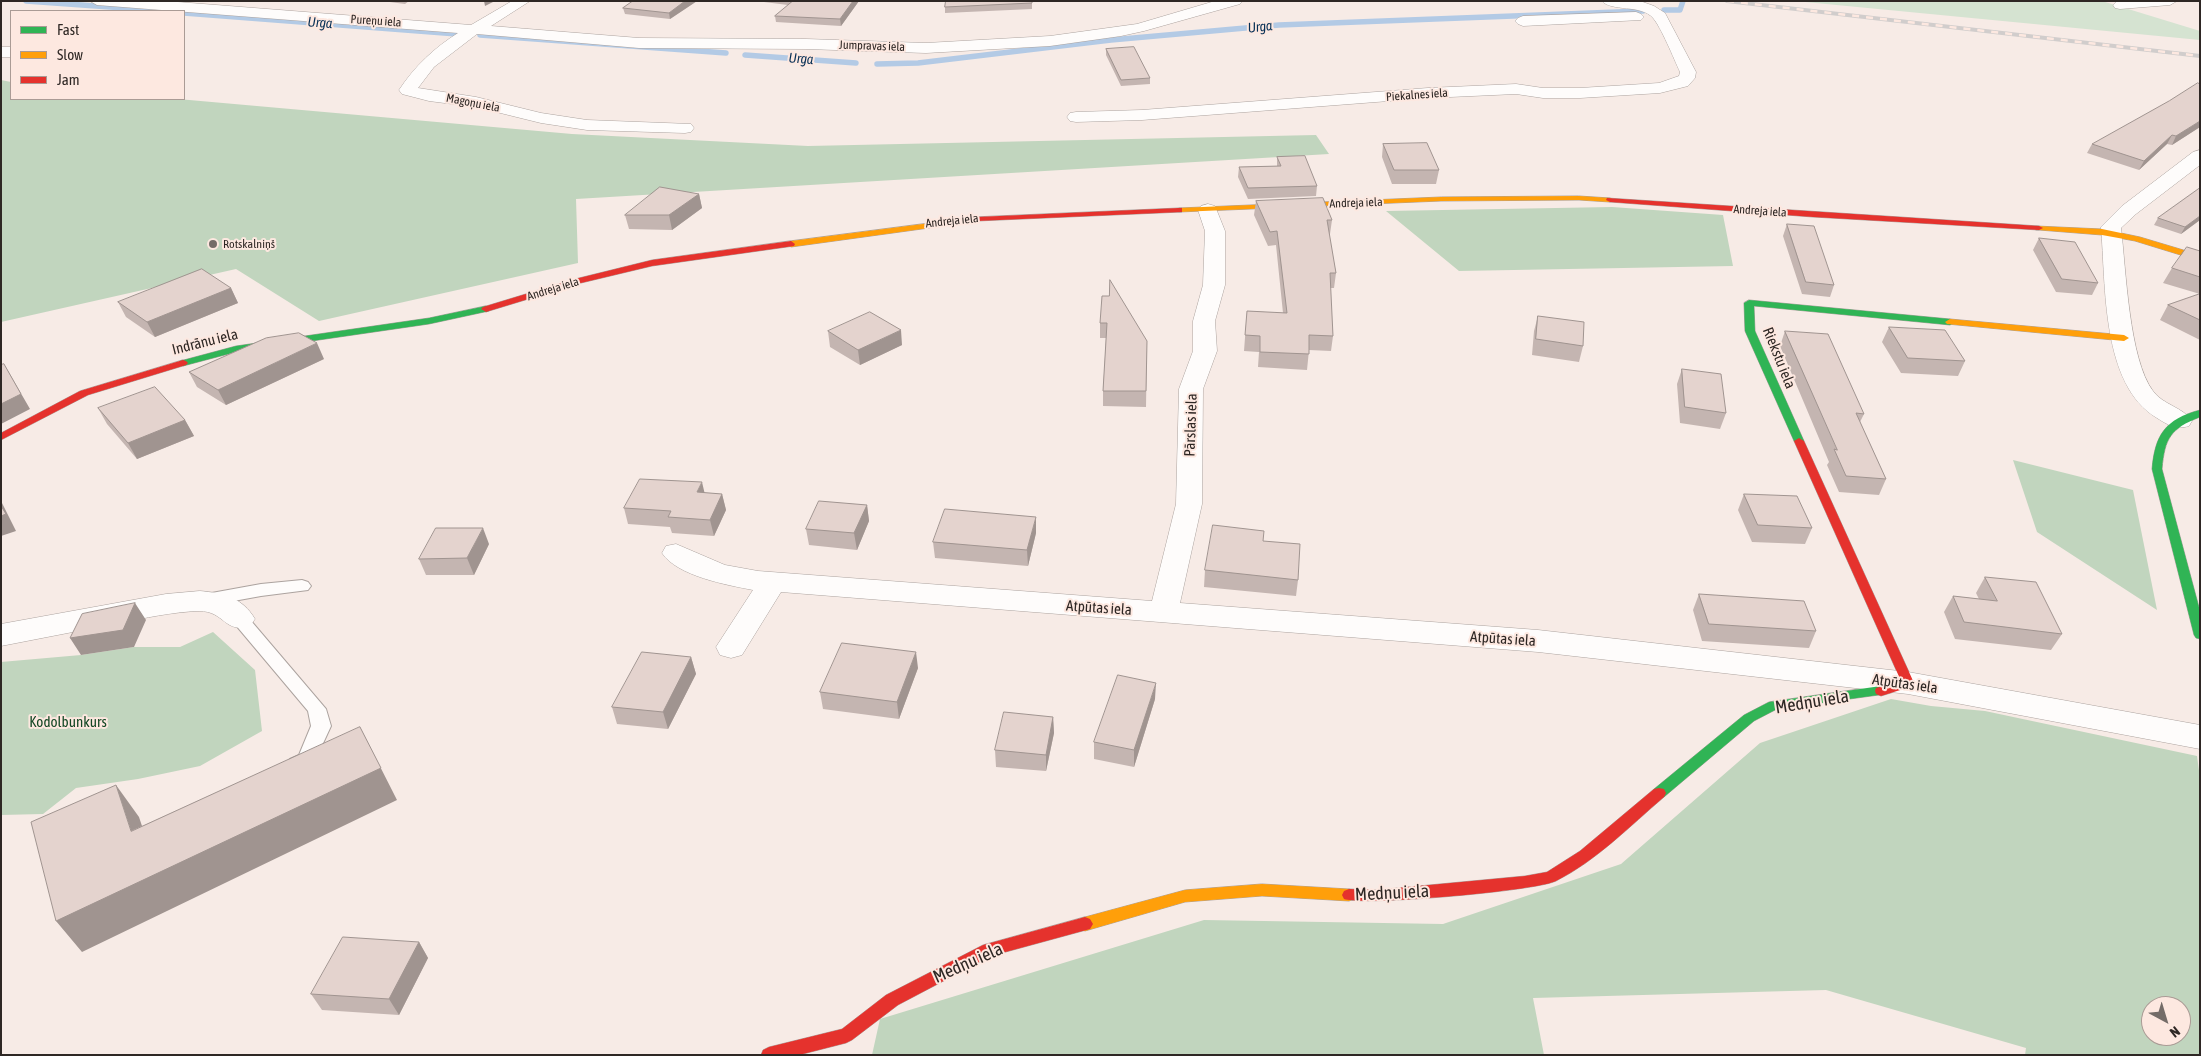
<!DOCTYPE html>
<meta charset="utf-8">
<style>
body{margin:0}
#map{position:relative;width:2201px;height:1056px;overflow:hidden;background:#f7ebe6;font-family:"Asap Condensed",sans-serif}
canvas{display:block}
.frame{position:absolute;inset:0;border:2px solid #2e2724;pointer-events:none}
.legend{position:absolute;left:10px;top:10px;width:175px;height:90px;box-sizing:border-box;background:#fde8e0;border:1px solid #aa9b95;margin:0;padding:6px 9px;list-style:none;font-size:15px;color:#2e2724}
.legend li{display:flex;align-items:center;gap:10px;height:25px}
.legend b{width:25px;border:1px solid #aa9b95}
.north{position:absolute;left:2141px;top:996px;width:50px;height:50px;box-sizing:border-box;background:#fde8e0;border:1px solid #aa9b95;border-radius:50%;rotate:141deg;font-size:14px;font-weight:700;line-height:20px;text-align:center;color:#2e2724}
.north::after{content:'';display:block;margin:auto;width:18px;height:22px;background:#746c68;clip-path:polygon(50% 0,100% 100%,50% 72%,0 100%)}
</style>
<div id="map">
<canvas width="2201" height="1056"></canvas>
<div class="frame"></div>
<ul class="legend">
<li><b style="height:6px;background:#30b455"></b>Fast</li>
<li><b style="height:6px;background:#ff9f0a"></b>Slow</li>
<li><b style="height:6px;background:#e5322d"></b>Jam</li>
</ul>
<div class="north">N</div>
</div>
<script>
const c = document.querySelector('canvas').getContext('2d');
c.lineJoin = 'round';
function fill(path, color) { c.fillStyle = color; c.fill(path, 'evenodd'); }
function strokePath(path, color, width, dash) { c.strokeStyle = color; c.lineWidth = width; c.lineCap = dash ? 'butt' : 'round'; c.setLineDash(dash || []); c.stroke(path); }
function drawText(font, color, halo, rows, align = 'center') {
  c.font = font + ' "Asap Condensed",sans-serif'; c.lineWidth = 4; c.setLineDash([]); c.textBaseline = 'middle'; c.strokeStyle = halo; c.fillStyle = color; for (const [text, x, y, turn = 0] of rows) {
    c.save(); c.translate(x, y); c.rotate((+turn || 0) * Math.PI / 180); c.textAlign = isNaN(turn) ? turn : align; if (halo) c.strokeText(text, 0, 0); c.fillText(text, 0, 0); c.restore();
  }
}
fill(new Path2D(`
 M1795,1H2102L2200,31V40Z`), '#d5e3d1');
fill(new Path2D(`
 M1,80L11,82V99H178L572,134L808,146L1316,135L1329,154L576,199L578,263L319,321L236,269L1,322Z
 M1612,207L1723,215L1733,266L1459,271L1386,211Z
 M2013,460L2133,490L2157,610L2037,532Z
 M213,632L255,670L262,731L200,766L138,779L76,788L43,814L1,815V662L81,655L134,647H180Z
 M1891,699L1931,706L1985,711L2197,756L2200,778V1055H2025L2026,1048L1826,990L1533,998L1544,1055H872L880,1019L1204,920L1443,924L1621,864L1760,743ZM2151,1006H2181V1036H2151Z`), '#c1d5be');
strokePath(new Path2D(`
 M26,1L166,11
 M1664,10H1680L1683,1
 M184,13L457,34
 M480,35L726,53
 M745,55L856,63
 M877,64L918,63L1111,40L1279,25L1643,11`), '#b3cae5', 5.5);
const lane = new Path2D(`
 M302,580L308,582L311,586L308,590L261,596L206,606L200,604L197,600L200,596L206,594L261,584Z
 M240,613L246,615L326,709L331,726L313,765C304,769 299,772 290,769L287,764L290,759L299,755L311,726L308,711L234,623L231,619L234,615Z`);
const street = new Path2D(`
 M90,1H165L471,25L512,1H530L491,26L639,38L806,39L926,43L1050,36L1137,24L1215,1H1242L1240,4L1144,31L1121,36L1050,46L926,53L806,49L639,48L477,34L434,67L418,88L476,97L541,113L587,120L691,124L694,128L691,132L685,133L587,130L541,123L476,107L429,101L402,94L399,90C415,66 434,48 458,33L97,5Z
 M1602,1H1640L1654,6L1665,13L1696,72L1695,78L1688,86L1660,93L1580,98H1543L1516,94L1428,98L1142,120L1076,122L1070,121L1067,117L1070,113L1076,112L1142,110L1428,88L1516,84L1543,88H1580L1659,83L1679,76L1680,72C1674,59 1661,27 1653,18C1641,4 1611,12 1602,1Z
 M2177,1L2170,5L2120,9L2115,8L2113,5L2117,1Z
 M1636,12L1641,14L1644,17L1641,20L1523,26L1518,24L1515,21L1518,18L1523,16Z
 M1,47H11V57H1Z
 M2200,150V165L2136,214L2121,228C2126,269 2129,359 2153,391C2163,405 2183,407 2192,421L2189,426C2176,430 2168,425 2157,418C2101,385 2106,285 2101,227L2122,206L2193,152Z
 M1208,204L1215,206L1225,231V285L1215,321L1217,351L1203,389L1202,504L1180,603L1538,630L1908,672L2200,725V749L1908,694L1538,652L781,592L742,655L731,658L720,655L716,647L753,590C727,585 677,576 662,553L666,546L676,544L725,565L758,571L1152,601L1176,504L1179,389L1193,351V321L1203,285L1205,231L1198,210L1201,206Z
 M200,591C223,593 242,597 255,619L250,626C224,634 225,611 199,611C172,612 145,618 119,623C80,631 40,638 1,646V624L166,594Z`);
const fast = new Path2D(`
 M1749,300L1950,319L1955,322L1950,325L1754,306L1755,331L1804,441L1799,444L1794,441L1745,331L1744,303Z
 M486,306L489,307V311L429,324L236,352L183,366L178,363L180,361L236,346L429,318Z
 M2200,410V417C2170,429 2165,438 2162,469L2200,611V639L2196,638L2194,635L2152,469C2155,435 2165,419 2200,410Z
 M1881,686L1886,688L1887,691L1886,694L1777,709L1754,721L1664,797L1659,798L1654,797L1652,793L1654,789L1744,715L1769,702Z`);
const slow = new Path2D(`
 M1579,196L1610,198L1614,200L1610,202L1579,200L1441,201L1179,212L1175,210L1179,208L1441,197Z
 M977,217L981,219L980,221L791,247L787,244L791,241Z
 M2036,226L2102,229L2140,237L2200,255V261L2135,241L2102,235L2039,230H2036Z
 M1950,319L2124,335L2129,338L2124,341L1947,324L1945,322Z
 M1262,884L1349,889L1354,891L1356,895L1354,899L1349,901L1262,896L1185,902L1085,931L1080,929L1077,924L1080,919L1085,917L1185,890Z`);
const jam = new Path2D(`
 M1607,198L2039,226L2043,228L2039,230L1813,217L1610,202L1606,200Z
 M1179,208H1182V212L977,221L973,219L977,217Z
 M791,241L795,244L794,246L652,266L581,283L489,311L486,312L481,309L483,307L575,279L652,260Z
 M183,360L186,361L188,363L186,365L88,395L1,440V433L80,391Z
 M1799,438L1804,441L1914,683L1913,686L1881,696L1876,694L1875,691L1876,688L1901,681L1794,441Z
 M1659,788L1664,789L1666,793L1664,797C1630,826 1596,861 1556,881C1536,891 1364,906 1344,899L1342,895L1344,891L1349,889L1376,890L1525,876L1547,872L1580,851L1654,789Z
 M1085,917L1090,919L1093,924L1090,929L991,956L898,1005L852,1040L846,1043L799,1055H761L763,1050L769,1047L842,1029L886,995L983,945Z`);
strokePath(lane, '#aca39f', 2);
strokePath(street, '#aca39f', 1);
strokePath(fast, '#aca39f', 1);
strokePath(slow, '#aca39f', 1);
strokePath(jam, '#aca39f', 1);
fill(lane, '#fefcfb');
fill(street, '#fefcfb');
fill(fast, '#30b455');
fill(slow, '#ff9f0a');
fill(jam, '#e5322d');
const rail = new Path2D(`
 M1727,1L2200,56`);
strokePath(rail, '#d1cdcc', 4);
strokePath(rail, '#fde8e0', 2.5, [7]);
fill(new Path2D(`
 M382,1H409L405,4Z
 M633,1H697L670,19L625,14L623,8Z
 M756,1H859L841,26L776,22L775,16L788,5Z
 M946,1H1032V9L945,13V7Z
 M1106,49L1150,78V84L1121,86L1106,55Z
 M2200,127L2172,145L2167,144L2139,170L2087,153L2092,144Z
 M1383,144L1439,170L1436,184H1392L1382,157Z
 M1277,157L1317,186L1316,196L1248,199L1238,177L1239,167L1277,166Z
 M2200,188V220L2181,234L2154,225L2158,218Z
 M699,194L702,208L672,230L629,229L625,215Z
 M1256,201L1332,220L1330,234L1329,235L1336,273L1334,288H1330L1333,336L1331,351L1309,350L1307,370L1258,367L1259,352L1244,351L1247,311L1283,313L1276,245L1268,246L1254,215Z
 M1787,224L1834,285L1830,297L1802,294L1783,236Z
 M2039,238L2098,283L2092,295L2056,292L2033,250Z
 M2200,251V294L2163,283L2172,268Z
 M231,288L238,303L155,337L126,317L118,302Z
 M2200,294V340L2160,320L2168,305Z
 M1109,296L1147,341L1146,407L1103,406V391L1106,338H1100V323Z
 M1538,316L1583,346L1579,362L1532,355L1534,331Z
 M1889,327L1965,361L1958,376L1901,373L1882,342Z
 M828,331L902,345L860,365L830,347Z
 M1785,331L1864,414L1860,422L1886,479L1879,495L1839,492L1827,465L1829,462L1780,346Z
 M324,359L226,405L197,387L189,372Z
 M1682,369L1726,413L1720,429L1680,423L1677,384Z
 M98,408L185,420L194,436L137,459L107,424Z
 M704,493L722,494L726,510L714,536L672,533L670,527L628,524L624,508Z
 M1744,494L1812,528L1805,544L1752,542L1738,510Z
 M867,505L869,521L857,550L809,545L806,529Z
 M1036,533L1028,566L935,558L933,542Z
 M1263,541L1298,580L1296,596L1204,587L1205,570Z
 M489,544L474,575H426L419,559Z
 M1985,577L2062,634L2051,650L1955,639L1944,612L1953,596L1979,599L1976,593Z
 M1699,594L1816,631L1809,648L1702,641L1693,610Z
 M691,657L696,674L668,729L617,724L612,707Z
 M918,668L899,719L823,709L820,692Z
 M1155,699L1134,767L1094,759V742Z
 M1053,717L1054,733L1046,771L996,767L995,750Z
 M419,942L428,958L399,1015L322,1010L311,994Z`), '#c4b5b1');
fill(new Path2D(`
 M484,1H495L485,6Z
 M685,1H697L670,19L669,13Z
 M853,1H859L841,26L840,19Z
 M2200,121V127L2172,145L2176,136Z
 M2172,135L2167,144L2139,170L2144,161Z
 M699,194L702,208L672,230L669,215Z
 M2200,216V220L2181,234L2185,227Z
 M231,288L238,303L155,337L147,322Z
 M901,330L902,345L860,365L858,350Z
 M317,343L324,359L226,405L218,390Z
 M4,364L30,409L1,424V404Z
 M185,420L194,436L137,459L128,443Z
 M702,482L706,499L697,492Z
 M722,494L726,510L714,536L710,520Z
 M1,501L16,531L1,536Z
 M867,505L869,521L857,550L854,533Z
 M1036,517V533L1028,566L1027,550Z
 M483,528L489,544L474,575L467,558Z
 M135,603L146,620L134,647L81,655L70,638Z
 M916,652L918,668L899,719L897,702Z
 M691,657L696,674L668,729L663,712Z
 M1156,683L1155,699L1134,767V750Z
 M1053,717L1054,733L1046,771V755Z
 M360,727L397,800L82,952L56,921Z
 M116,785L139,817L154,862L131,831Z
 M419,942L428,958L399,1015L389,999Z`), '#a09490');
const building = new Path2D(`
 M633,1H685L669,13L623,8Z
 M793,1H853L840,19L775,16Z
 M946,1H1032V3L945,7Z
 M1134,47L1150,78L1121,80L1106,49Z
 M2198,83L2200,84V121L2176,136L2172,135L2144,161L2092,144L2169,101Z
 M1427,143L1439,170H1394L1383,144Z
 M1305,156L1317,186L1248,188L1239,167L1281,166L1277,157Z
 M660,187L699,194L669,215H625Z
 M2200,188V216L2185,227L2158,218Z
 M1323,198L1332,220H1327L1336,273H1330L1333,336L1309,335V354L1260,352V336L1245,335L1247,311L1287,313L1277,231L1270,232L1256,201Z
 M1787,224L1814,226L1834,285L1806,282Z
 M2039,238L2075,242L2098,283L2062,279Z
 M2187,247L2200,251V277L2172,268Z
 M202,269L231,288L147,322L118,302Z
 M1110,280L1147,341L1146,391H1103L1107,323H1100L1102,296H1109Z
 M2200,294V320L2168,305Z
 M870,312L901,330L858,350L828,331Z
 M1538,316L1584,322L1583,346L1536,339Z
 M1889,327L1945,330L1965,361L1908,358Z
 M1785,331L1828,334L1864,414L1856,413L1886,479L1846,476L1834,449L1837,450Z
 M299,333L317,343L218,390L189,372L266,338Z
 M4,364L21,394L1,404V365Z
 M1682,369L1721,374L1726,413L1685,407Z
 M155,387L185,420L128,443L98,408Z
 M640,479L702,482L697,492L722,494L710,520L668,517L671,511L624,508Z
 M1744,494L1797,496L1812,528L1758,525Z
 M819,501L867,505L854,533L806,529Z
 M1,506L6,514L1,516Z
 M945,509L1036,517L1027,550L933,542Z
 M1213,525L1264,531L1263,541L1300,544L1298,580L1205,570Z
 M436,528H483L467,558L419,559Z
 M1985,577L2036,582L2062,634L1964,622L1953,596L1997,601Z
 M1699,594L1804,601L1816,631L1709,624Z
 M135,603L123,630L70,638L82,614Z
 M842,643L916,652L897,702L820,692Z
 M642,652L691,657L663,712L612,707Z
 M1118,675L1156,683L1134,750L1094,742Z
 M1004,712L1053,717L1046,755L995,750Z
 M360,727L381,768L56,921L31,822L116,785L131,831Z
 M343,937L419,942L389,999L311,994Z`);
fill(building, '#e4d3ce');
strokePath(building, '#a09490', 1);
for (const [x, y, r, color] of [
 [213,244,5,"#746c68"]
]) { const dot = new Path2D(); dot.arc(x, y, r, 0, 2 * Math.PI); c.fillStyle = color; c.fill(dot); strokePath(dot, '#fde8e0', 2); }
drawText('12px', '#2e2724', '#fde8e0', [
 ["Pureņu iela",376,21,4],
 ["Jumpravas iela",872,46,2],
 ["Piekalnes iela",1417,95,-4],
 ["Magoņu iela",473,103,11],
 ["Andreja iela",1356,203,-2],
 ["Andreja iela",1760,211,4],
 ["Andreja iela",952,221,-6],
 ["Andreja iela",553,289,-17]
]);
drawText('12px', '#2e2724', '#fde8e0', [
 ["Rotskalniņš",223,244]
], 'left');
drawText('italic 14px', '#062f55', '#fde8e0', [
 ["Urga",320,23,4],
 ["Urga",1260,27,-6],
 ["Urga",801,59,4]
]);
drawText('15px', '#2e2724', '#fde8e0', [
 ["Indrānu iela",205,342,-14],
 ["Riekstu iela",1779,358,68],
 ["Pārslas iela",1191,425,-88],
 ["Atpūtas iela",1099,608,4],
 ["Atpūtas iela",1503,639,4],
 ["Atpūtas iela",1905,684,8]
]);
drawText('15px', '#144825', '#fde8e0', [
 ["Kodolbunkurs",68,722]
]);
drawText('18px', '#2e2724', '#fde8e0', [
 ["Medņu iela",1812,702,-9],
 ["Medņu iela",1392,893,-3],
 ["Medņu iela",968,963,-24]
]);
</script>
